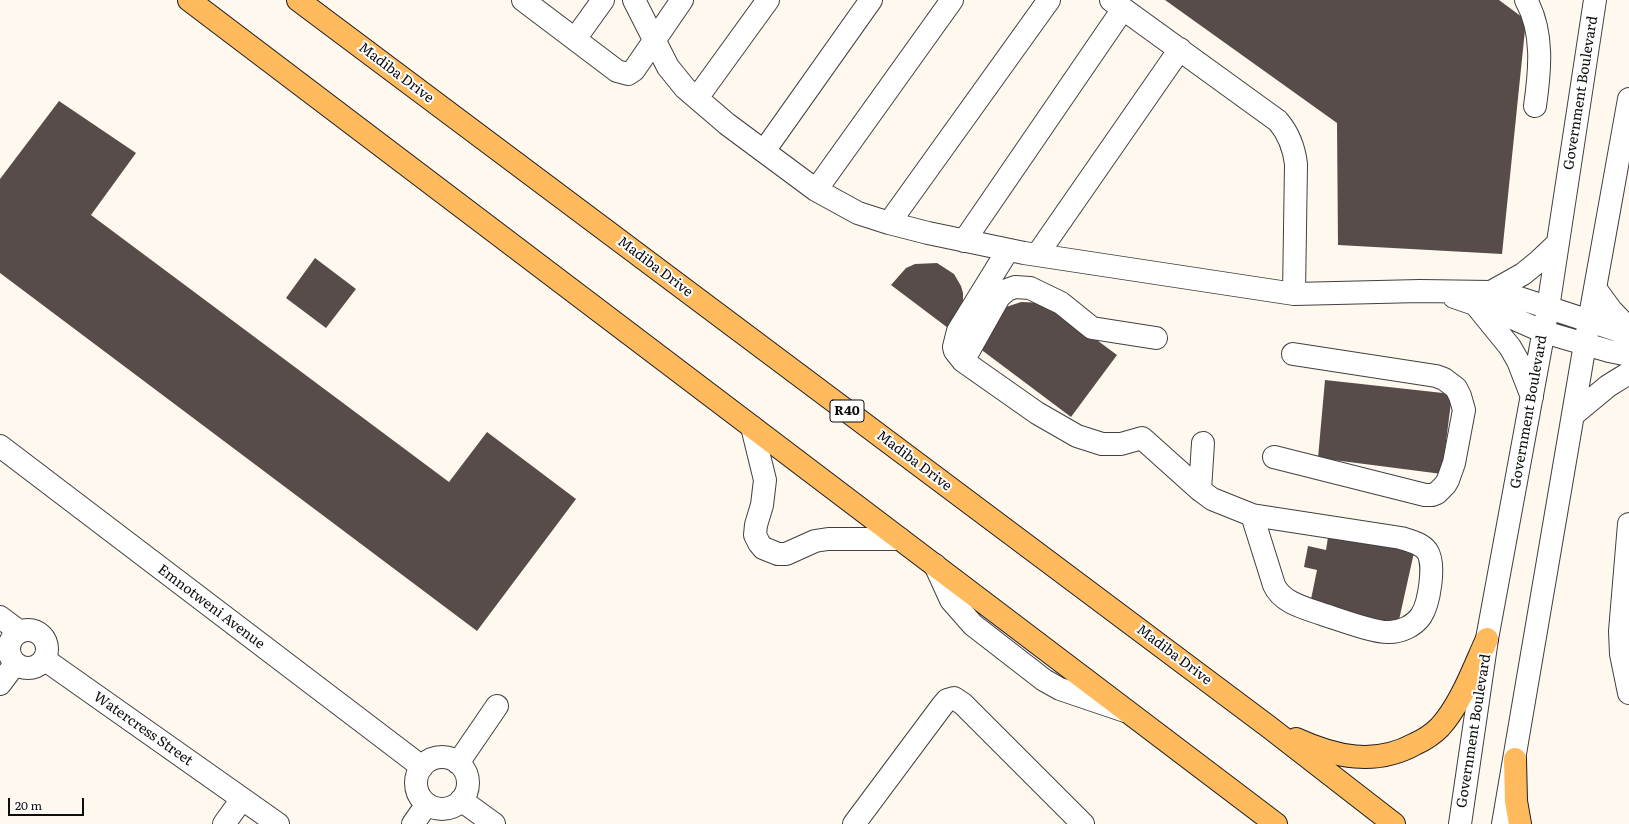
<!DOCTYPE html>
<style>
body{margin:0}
#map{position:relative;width:1629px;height:824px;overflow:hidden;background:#fff8ee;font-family:Literata,serif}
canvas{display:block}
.scale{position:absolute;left:8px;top:798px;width:76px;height:18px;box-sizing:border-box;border:2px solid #0d0d0d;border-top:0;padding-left:5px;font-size:12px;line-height:14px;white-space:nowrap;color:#0d0d0d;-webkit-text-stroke:3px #fff;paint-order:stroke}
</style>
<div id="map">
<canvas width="1629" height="824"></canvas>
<div class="scale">20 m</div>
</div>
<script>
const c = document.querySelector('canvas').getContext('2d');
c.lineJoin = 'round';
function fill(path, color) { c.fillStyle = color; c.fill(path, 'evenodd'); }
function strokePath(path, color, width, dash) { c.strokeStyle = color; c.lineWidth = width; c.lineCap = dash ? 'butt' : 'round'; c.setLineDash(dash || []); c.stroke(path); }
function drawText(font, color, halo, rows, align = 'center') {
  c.font = font + ' Literata,serif'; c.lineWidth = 4; c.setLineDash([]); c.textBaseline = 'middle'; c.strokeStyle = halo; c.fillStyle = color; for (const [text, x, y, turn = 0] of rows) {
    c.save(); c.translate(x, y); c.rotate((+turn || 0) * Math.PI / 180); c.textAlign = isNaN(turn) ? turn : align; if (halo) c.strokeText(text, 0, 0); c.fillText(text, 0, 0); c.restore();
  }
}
fill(new Path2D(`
 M1165,0H1499L1526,20L1502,254L1338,245L1337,123Z
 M59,101L136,153L91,215L449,482L487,432L576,499L477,631L0,273V179Z
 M315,258L356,289L326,328L286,298Z
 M937,263L954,274L961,286L963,293V305L948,328L891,285L906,268L915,264Z
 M1021,302L1047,303L1117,355L1071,417L975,345L1000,309Z
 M1325,380L1452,394L1442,474L1318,458Z
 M1329,531L1415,548L1397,629L1310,604L1317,570L1304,567L1308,546L1326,550Z`), '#574c49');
const minor = new Path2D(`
 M523,0L617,71L628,74L634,70L682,0
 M634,0L668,67L685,88L727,124L816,190L858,213L889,223L928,233L1024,253L1294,294L1420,291L1491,292L1519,298L1629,334
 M1111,0L1278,121C1289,134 1294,147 1296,164L1294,294
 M1526,0C1544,32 1540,71 1535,106
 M575,39L603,0
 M697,98L768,0
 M764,151L871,0
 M816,190L952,0
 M889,223L1049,0
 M964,241L1123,9
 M1008,250L958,331L954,347L955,351L963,361L1037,413L1077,436L1102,444H1121L1142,438L1200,490L1212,499L1252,515L1401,538C1410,541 1421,543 1427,551C1436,564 1429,604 1421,616C1414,626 1401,632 1389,632C1375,633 1338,619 1322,614C1305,608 1282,603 1274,585L1252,515
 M1037,255L1180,49
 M1595,288L1611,310L1629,329
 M1491,292L1523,274L1539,261L1558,243
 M1454,297L1501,313L1544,332L1609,351L1629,355
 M1475,304L1510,347L1518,361L1532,397
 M963,361L999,297L1007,290L1015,287L1030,288L1061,303L1092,328L1156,338
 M1573,415L1608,386L1629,373
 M752,427L765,480L762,505L756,525L755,535L759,543L763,548L778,554H786L815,541L828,539H900
 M0,446L422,767
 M1274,457L1425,495H1432L1437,493L1445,485L1448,480L1454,463L1464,410L1460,396L1456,388L1444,379L1436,376L1293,354
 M1200,490L1203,443
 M1629,524L1620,631L1621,654L1629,693
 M935,565L951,600L973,625L1044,680L1060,689L1125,711
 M0,617L20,632
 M9 649a19 19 0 1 1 38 0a19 19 0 1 1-38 0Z
 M44,659L278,824
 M0,684L15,664
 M416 783a26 26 0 1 1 52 0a26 26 0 1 1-52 0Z
 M458,763L497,706
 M461,800L494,824
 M224,824L242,799
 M413,824L427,804
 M854,824L942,706L947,700L954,698L963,704L1083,824
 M1460,824L1487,639L1548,308L1595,0
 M1503,824L1585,344L1629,99`);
const major = new Path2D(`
 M189,0L1276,824
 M298,0L1269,727L1394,824
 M1296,739C1335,757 1375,766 1415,744C1424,740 1433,734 1440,727C1461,704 1474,667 1487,639
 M1515,759L1516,801L1520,824`);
strokePath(minor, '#404040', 24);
strokePath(major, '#1e1e1e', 24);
strokePath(minor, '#fff', 22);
strokePath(major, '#ffba5e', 22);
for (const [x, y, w] of [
 [847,411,34]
]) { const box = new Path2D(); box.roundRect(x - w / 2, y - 11, w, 22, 3); c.fillStyle = '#fff'; c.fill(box); strokePath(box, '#0d0d0d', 1); }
drawText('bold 13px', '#0d0d0d', null, [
 ["R40",847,411]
]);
drawText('14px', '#0d0d0d', '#fff', [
 ["Madiba Drive",396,73,37],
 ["Government Boulevard",1581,93,-81],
 ["Madiba Drive",655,267,37],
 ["Government Boulevard",1529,412,-80],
 ["Madiba Drive",914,461,37],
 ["Emnotweni Avenue",211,607,37],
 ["Madiba Drive",1174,655,37],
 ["Watercress Street",143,729,35],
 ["Government Boulevard",1474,731,-81]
]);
</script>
